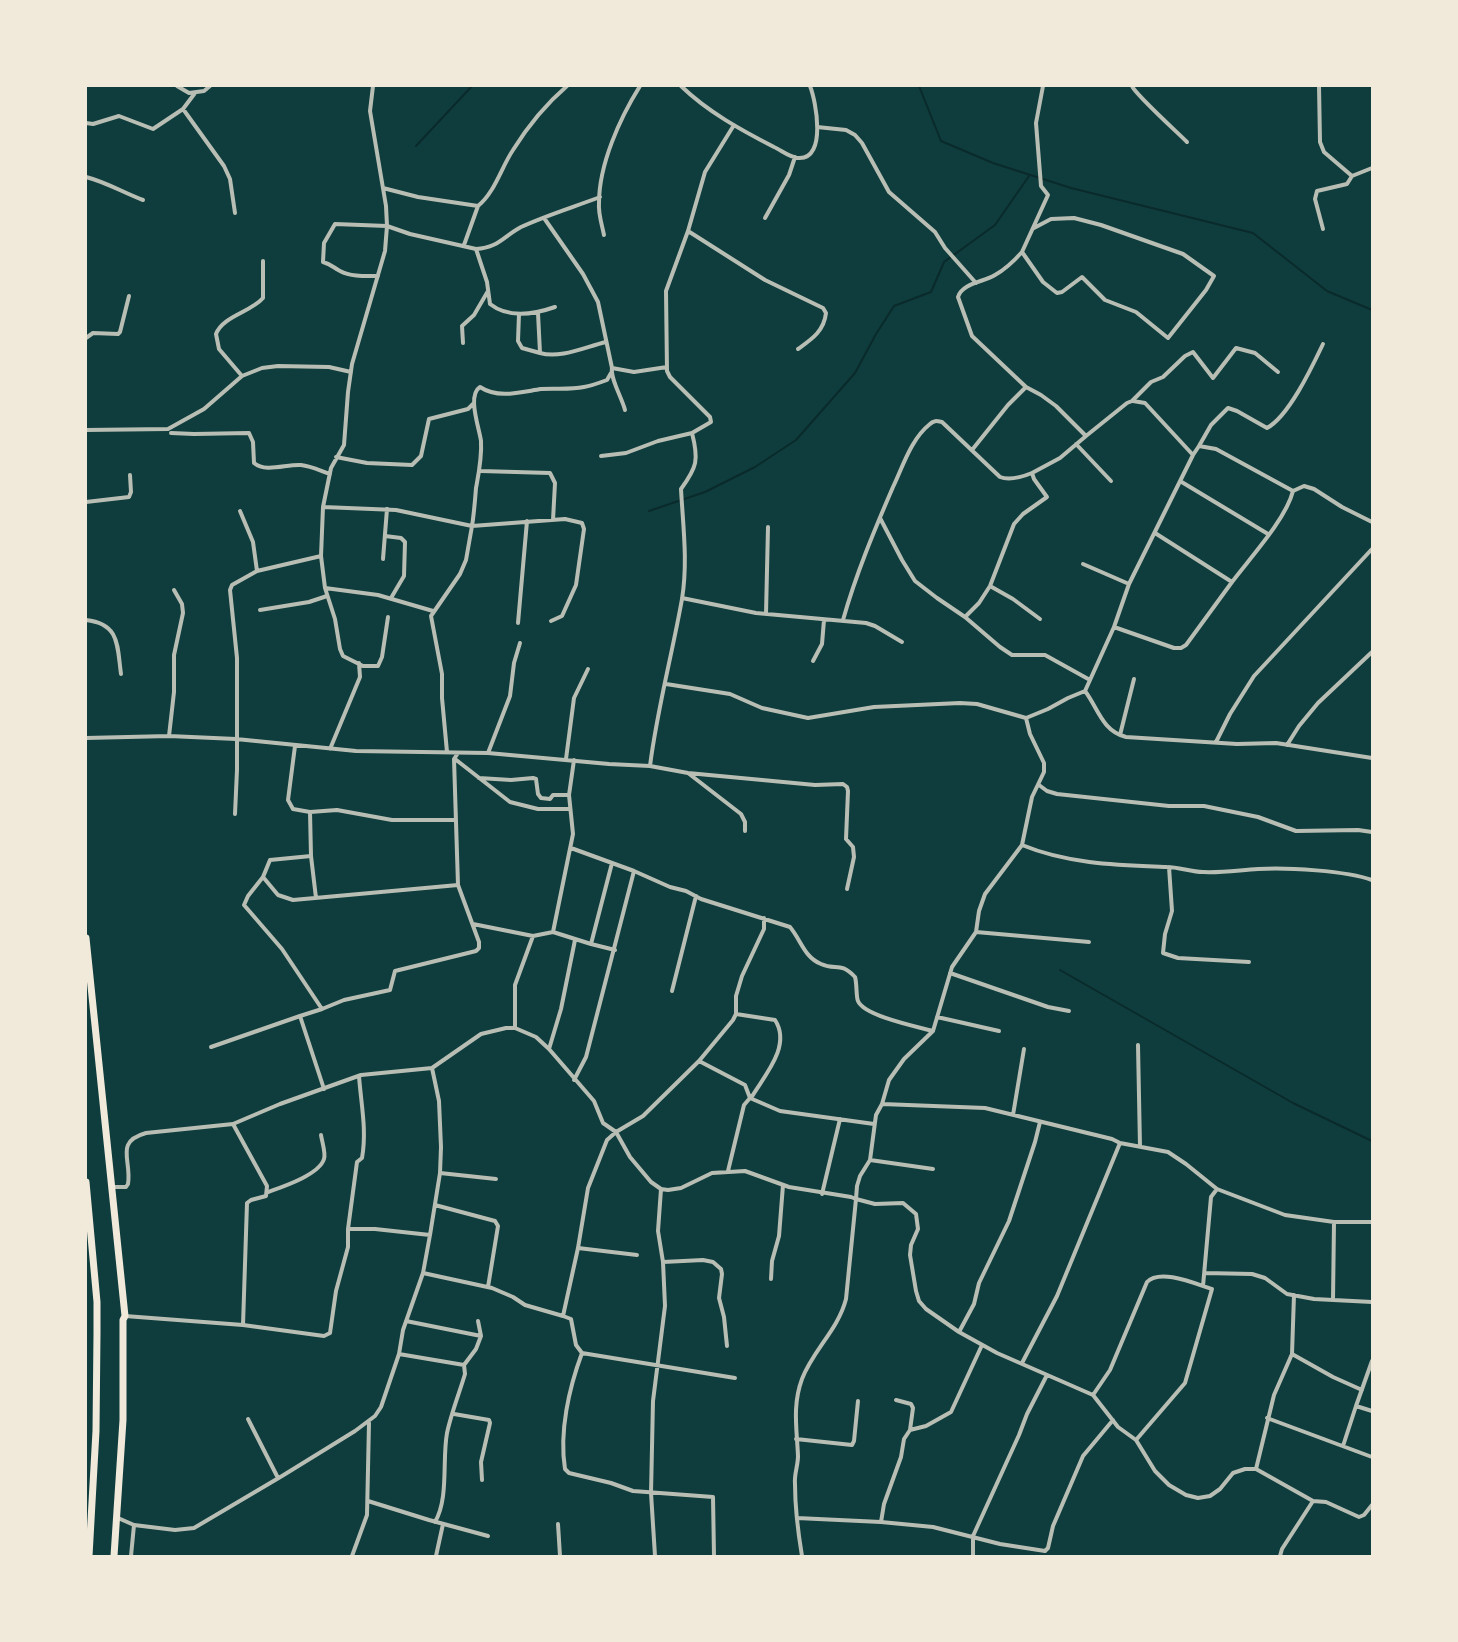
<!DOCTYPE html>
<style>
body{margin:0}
#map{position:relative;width:1458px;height:1642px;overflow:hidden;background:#0f3d3e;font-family:"Source Sans 3",sans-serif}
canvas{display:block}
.frame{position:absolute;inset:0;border:87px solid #f1e9da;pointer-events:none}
</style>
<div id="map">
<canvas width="1458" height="1642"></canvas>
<div class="frame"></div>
</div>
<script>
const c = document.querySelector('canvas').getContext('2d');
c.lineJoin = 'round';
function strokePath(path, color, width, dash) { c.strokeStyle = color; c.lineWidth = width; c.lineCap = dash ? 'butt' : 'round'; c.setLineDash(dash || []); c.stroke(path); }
strokePath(new Path2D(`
 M919,86L941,141L993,163L1071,188L1253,233L1327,291L1372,310
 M416,146L472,86
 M649,511L705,492L755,467L796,440L855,373L876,334L894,306L931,292L944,262L995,225L1029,176
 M1060,970L1293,1103L1372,1141`), '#0a2a2b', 2);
strokePath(new Path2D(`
 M177,86L189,93L204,91L210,86
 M373,86L370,111L386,206L387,226L385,251L352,364L348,392L344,445L331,468L323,507L321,556L325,588L335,619L340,649L343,656L363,666H378L382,657L388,617
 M681,86C708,112 741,130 774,147C781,150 790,158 799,158C827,159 816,101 810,86
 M1132,86C1135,94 1177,132 1187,142
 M1319,86L1320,142L1324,152L1352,176
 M183,109L224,166L230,179L235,213
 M86,123L93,124L119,116L153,129L183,109L195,93
 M817,127L846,130L855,135L862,143L889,192L935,232L945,248L976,283
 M86,177C106,182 124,193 143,200
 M383,188L418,197L478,206C495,192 501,168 513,150C528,126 546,104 567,86
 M544,218L583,274L598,302L612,368C610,378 622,398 625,410
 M765,218L789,175L795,157
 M1034,228L1051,219L1074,218L1101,225L1183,254L1214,276L1206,290L1168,338L1136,312L1105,300L1082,277L1062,292L1057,293L1043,282L1022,252C1014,261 1006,269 995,275C984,282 962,283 958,297L972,336L1026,387L1041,395L1056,406L1086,436L1127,403L1132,401L1151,382L1163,377L1185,356L1193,352L1213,378L1236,348L1255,353L1278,372
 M1323,229L1315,199L1317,191L1347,184L1352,176L1372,168
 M688,231L765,280L823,308L826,313C824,331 812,339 798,349
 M604,235C602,225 598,213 599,203C599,164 620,118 640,86
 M464,245L478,206
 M476,249L487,282L490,304C509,319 535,314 555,307
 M1022,252L1048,195L1041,186L1036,123L1043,86
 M378,276C366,276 351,277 340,271C334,268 331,264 323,262L324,243L335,224L387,226L410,234L476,249C498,248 504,236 521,227C547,215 574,207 600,197
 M538,313L540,353C560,359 585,347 606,342
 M519,314L518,341L522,348L540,353
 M86,338L93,333L118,334L120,332L129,296
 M463,343L462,326L474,315L488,291
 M612,368L634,372L667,367
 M242,376L219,349L216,334C223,316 251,312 263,298V261
 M1133,401L1145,403L1193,455L1129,584L1114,627L1174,648H1181L1186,645L1232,582
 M86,430L168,429L204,409L242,376L262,368L278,366L329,367L351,372
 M171,433L194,434L249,433L253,442L254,463C266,473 286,464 301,465C311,466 321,471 330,474
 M1076,444L1111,481
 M1199,446L1211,425L1228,408L1237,411L1267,428C1289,416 1312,367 1323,344
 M972,450L1008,405L1026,387
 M1193,455L1199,446L1216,449L1293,491L1304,486L1314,489L1342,507L1372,522
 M601,456L626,453L658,441L692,433L711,422L710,417L670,377L667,371L666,291L688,231L705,172L734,125
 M336,457L367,463L412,465L421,456L429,419L468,409L474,403
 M481,471L550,473L555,483L553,520
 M1032,473L1060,458L1086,436
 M1180,481L1268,534
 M86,502L129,497L131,492L130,475
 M323,507L396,510L472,526C474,514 475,501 476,488C479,472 482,458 481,441C479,427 467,395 480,387C498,399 521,392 541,389C555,388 569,390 584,387C591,386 599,383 607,380L611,373
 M240,511L253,542L257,571
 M880,518L902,560L915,581L937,598L965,617L1000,647L1012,655H1045L1090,680L1114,627
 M1155,533L1232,582C1250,558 1286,519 1293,491
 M385,536L401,538L405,542L404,576L391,598
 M383,559L387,509
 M1083,564L1129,584
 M990,586L1013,599L1040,619
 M325,588L378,595L433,611
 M682,598L756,613L866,623L875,626L902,642
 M260,610L309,602L327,596
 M766,614L768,527
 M86,620C120,624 117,645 121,674
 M843,620C856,574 874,531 893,487C903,466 911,439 930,424C934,420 937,421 942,422L1000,477C1010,481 1022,477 1032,473L1034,479L1047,497L1023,514L1014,524L990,586L979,603L965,617
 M518,623L527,521
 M813,661L822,644L824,620
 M666,684L730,694L762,708L808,718L874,707L960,703L977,704L1026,718L1048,709L1068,698L1085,691L1090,680
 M1085,691C1098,708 1102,731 1126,737L1237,744L1276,743L1372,758
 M1026,718L1030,734L1044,763V772L1032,797L1022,845L985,894L979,911L976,932L952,967L933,1031L904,1059L889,1080L882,1104L876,1115L870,1160L860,1176L857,1186L856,1199L875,1204L903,1203L916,1214L918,1229L911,1245L910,1255L916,1291L919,1301L926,1309L959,1332L997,1353L1093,1395L1118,1427L1136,1440L1155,1471L1169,1485L1186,1495L1198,1498L1210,1496L1220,1489L1233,1473L1245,1469H1256L1313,1501L1326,1502L1359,1517L1364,1515L1372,1505
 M1120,735L1134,679
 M169,736L174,692V655L183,613L182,604L174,590
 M86,738L169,736L236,739L356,751L488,753L609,764L650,766L688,773L815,785L843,784L847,787L848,791L846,839L853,847L854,857L847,889
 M1216,742L1230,714L1254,676L1372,549
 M1287,745L1299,726L1318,703L1372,652
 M295,746L288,800L293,809L310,812L311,856L316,898
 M330,749L360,677L359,663
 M447,752L442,698V674L431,616L460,574L466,560L472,526L565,519L582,523L584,529L576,585L562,616L551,621
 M488,753L510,696L514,663L520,643
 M455,759L510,802L538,809H570
 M566,759L574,698L588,669
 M650,766C657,710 672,655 682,599C688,562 683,526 681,489C697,467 699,460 692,433
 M688,773L741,814L745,822V831
 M479,778L511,780L533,778L536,779L538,794L541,798L550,799L553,795H569
 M1039,785L1047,791L1057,794L1169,806H1204L1258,817L1296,831L1358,830L1372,832
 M310,812L337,810L392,820H456
 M235,814L237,770V658L230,590L232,585L257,571L321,556
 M1022,845C1068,864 1117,865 1167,867C1179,867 1191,872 1203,872C1221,873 1240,870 1258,869C1286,867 1347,871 1372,880
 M571,848L634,871L670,887L686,891L701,899L790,927C801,940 804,957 821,964C836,971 840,961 855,977C857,983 856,997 858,1001C864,1016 918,1027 933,1031
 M311,856L270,860L263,877L248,896L244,905L282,949L322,1009L344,1000L390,990L395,971L476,951L479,948V942L458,885L454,759L458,753
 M1169,867L1172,911L1165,934L1163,953L1178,958L1249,962
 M263,877L278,895L293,900L458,885
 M473,924L533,936L553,932L591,944L615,950
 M553,932L573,834L569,795L574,760
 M976,932L1089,942
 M591,944L612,863
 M950,973L1048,1007L1069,1011
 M672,991L696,896
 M736,1014L775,1020C792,1046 764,1076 751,1098
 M300,1016L322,1009
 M937,1017L999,1031
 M515,1028V985L533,936
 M1138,1045L1140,1147
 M211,1047L300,1016L324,1089
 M549,1049L561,1009L575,940
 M699,1061L745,1085L750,1098L780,1111L874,1124
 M574,1080L586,1057L634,871
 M882,1104L985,1108L1112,1139L1120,1143L1168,1152L1186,1164L1217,1189L1285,1215L1334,1222H1372
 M1013,1115L1024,1049
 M233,1124L267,1186L266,1196L251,1200L247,1203L243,1325
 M870,1160L933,1169
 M728,1171L744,1105L750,1098
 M440,1173L496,1179
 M112,1187H126L128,1184C132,1160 114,1142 146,1133L233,1124L280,1104L361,1075L432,1068L481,1034L506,1028H515L536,1037L549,1049L594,1101L603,1123L616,1132L630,1157L651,1182L661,1189L668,1190L681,1188L712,1173L745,1171L789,1187L851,1197L856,1199L846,1299C838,1330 813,1350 802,1379C792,1406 797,1430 798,1456C798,1466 794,1474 795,1484C795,1508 798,1532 802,1556
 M268,1192C282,1187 319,1175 324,1159C326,1153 322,1142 321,1135
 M822,1194L840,1119
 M435,1205L495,1221L498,1226L488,1287
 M348,1229H375L430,1235
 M578,1248L637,1255
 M663,1262L703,1260L713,1262L721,1269L722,1274L719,1298L724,1317L727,1346
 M423,1273L492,1288L513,1297L525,1305L563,1316
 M1205,1273L1252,1274L1265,1278L1287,1294L1314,1299L1372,1302
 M771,1279L772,1261L779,1236L783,1185
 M1203,1286L1211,1197L1217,1189
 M1333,1300L1334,1222
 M125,1316L243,1325L324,1336L330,1333L336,1291L348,1247V1229L357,1162L362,1158C367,1130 361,1104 359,1076
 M406,1321L481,1336L478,1321
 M959,1332L974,1304L979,1283L1009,1221L1035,1142L1040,1122
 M582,1353C569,1388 559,1432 565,1469L569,1473L611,1483L633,1491L713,1497L714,1556
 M399,1354L464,1365
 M1292,1354L1333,1377L1362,1390
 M1372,1361L1356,1406L1372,1411
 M1022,1363L1057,1296L1120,1143
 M735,1378L582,1353L576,1345L571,1319L563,1316L578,1248L588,1188L607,1140L616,1132L643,1116L699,1061L733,1020L736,1014V996L742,976L764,929V918
 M1093,1395L1110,1370L1147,1282C1160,1268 1196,1284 1212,1289L1185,1383L1136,1440
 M454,1414L489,1420L490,1423L481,1462L482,1480
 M1267,1418L1372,1457
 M248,1419L278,1478
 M910,1430L926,1426L951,1412L982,1345
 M796,1439L852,1445L854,1441L858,1401
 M1343,1446L1356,1406
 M1256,1469L1274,1395L1292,1354L1294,1295
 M368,1501L429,1520L488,1536
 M118,1518L134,1525L175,1530L194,1528L282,1476L355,1431L375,1416L381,1407L399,1354L403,1330L423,1273L430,1235L440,1173L441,1147L439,1101L432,1068
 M797,1518L881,1522L933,1527L1000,1544L1045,1551L1048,1548L1053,1526L1083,1456L1113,1420
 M435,1522C449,1498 442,1460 447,1433C451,1414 459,1394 465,1374L464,1365L476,1349L481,1336
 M881,1522L884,1504L901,1457L904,1439L910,1430L913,1408L911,1404L896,1400
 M558,1524L560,1556
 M131,1556L134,1525
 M352,1556L367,1515L369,1423
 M436,1556L443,1524
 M655,1556L651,1493L653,1401L665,1306L663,1262L658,1231L661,1189
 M973,1556V1536L1019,1435L1027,1414L1047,1375
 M1280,1556L1282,1549L1313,1501`), '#b8beb3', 4);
strokePath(new Path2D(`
 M86,938L125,1316L123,1320V1420L114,1556
 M86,1182L97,1302V1333L96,1431L89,1556`), '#f1e9da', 7);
</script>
